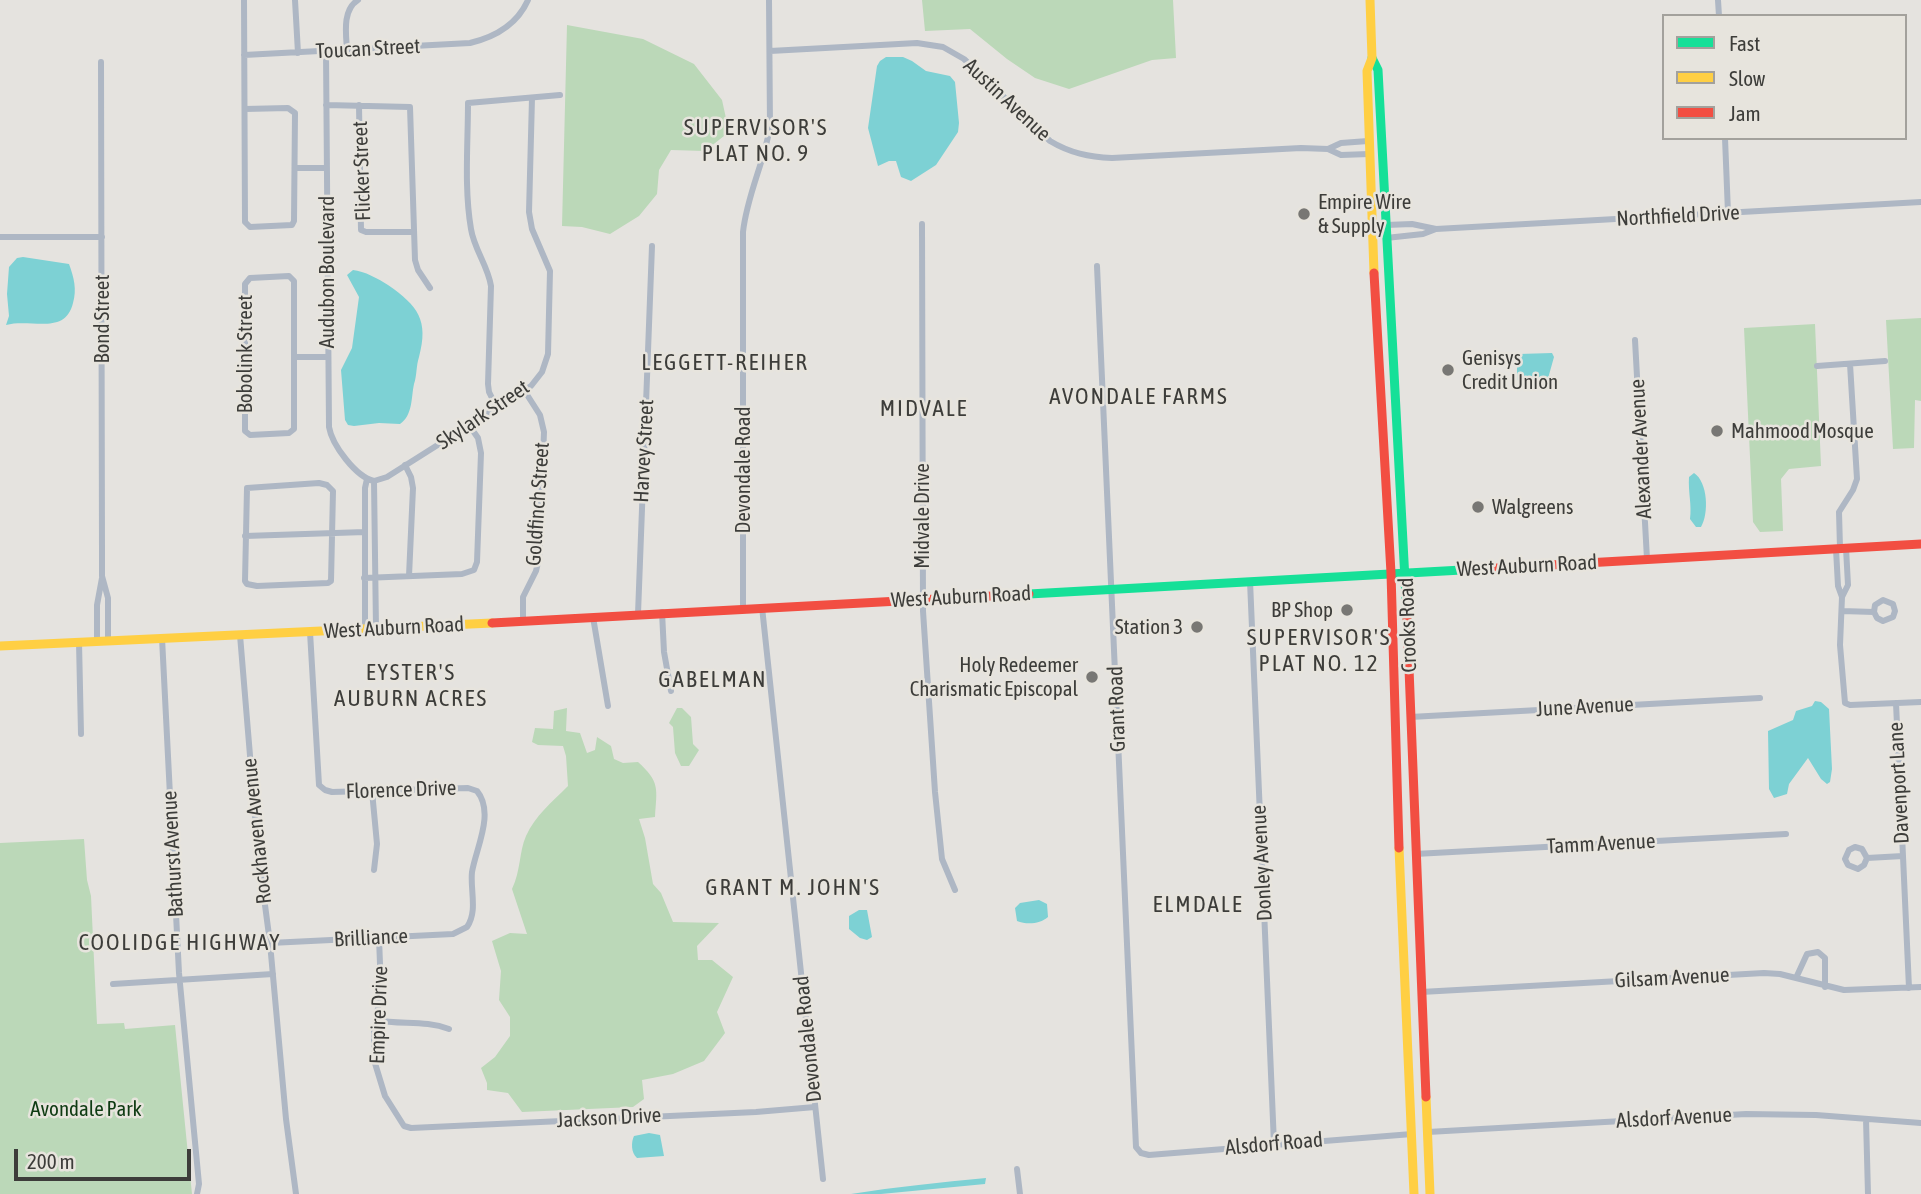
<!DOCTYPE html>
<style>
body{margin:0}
#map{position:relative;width:1921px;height:1194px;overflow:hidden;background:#e5e3df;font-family:"Asap Condensed",sans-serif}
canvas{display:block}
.legend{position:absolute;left:1662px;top:14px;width:245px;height:126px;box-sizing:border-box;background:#e7e4dd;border:2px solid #a3a19c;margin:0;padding:9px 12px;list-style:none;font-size:21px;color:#3d3d3a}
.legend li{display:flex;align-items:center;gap:14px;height:35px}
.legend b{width:35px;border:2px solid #a3a19c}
.scale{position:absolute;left:14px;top:1149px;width:177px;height:32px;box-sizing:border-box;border:4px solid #3d3d3a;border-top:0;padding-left:9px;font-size:21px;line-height:24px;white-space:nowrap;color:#3d3d3a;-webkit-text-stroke:5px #e7e4dd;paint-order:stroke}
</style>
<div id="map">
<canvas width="1921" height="1194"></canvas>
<ul class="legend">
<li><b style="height:9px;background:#16e098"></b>Fast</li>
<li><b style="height:9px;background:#ffcf43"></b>Slow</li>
<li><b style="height:9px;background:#f24e42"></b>Jam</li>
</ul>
<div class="scale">200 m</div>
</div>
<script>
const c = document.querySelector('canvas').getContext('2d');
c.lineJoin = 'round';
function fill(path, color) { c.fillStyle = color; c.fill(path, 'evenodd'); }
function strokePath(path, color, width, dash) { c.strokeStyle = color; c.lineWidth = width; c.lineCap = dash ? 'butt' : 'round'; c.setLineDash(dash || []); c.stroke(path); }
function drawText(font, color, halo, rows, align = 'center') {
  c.font = font + ' "Asap Condensed",sans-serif'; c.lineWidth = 5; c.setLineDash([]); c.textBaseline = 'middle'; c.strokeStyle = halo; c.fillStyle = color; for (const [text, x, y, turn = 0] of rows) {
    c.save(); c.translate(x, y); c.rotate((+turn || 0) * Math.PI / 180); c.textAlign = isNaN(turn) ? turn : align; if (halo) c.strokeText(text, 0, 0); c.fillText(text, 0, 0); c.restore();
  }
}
fill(new Path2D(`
 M922,0H1173L1176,58L1152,60L1069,89L1035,78L1007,59L970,29L925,31Z
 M567,25L643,39L694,64L722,100L729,132L705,151L671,150L659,170L657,194L639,216L610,234L582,227L562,226Z
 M1921,318V401L1915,400L1914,448L1893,449L1886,320Z
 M1815,324L1821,466L1789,469L1781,479L1783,531L1760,532L1753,522L1744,328Z
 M567,708L566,731L580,733L587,753L595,750L597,737L611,746L614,759L623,763L638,762C660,782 657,788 655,817L639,819L645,838L653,884L661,893L673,922L719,923L697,946L698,960H712L733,977L717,1012L725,1033L704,1061L673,1074L642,1080L644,1099L633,1107L522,1112L508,1093L487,1090V1083L481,1068L495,1057L510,1036V1017L499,1000L501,971L492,941L510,933L527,934L512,889C521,870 519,852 526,836C535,816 552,802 568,786L566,756L563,746L538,745L532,742L535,728L553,729L554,711Z
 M677,708H682L691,717L693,744L699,750L689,766H681L675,753L673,727L669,723Z
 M84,839L87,880L91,896L97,1024L124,1023L125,1029L175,1025L192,1194H0V843Z`), '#bbd8b8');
fill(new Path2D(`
 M886,57H903L912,61L926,71L950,76L955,82L959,123L958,132L936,165L911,181L901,177L896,161H889L878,166L868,128L877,66L880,61Z
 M23,257L69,264C74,278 77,289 73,303C65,336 31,318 6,325L9,316L7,294L9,267L17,258Z
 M353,270C364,271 379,279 388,285C418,306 429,320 419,357C416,366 417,375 414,384C411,398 413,415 400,424L379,423L354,426L348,425L345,420L341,370L352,348L359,297L347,275Z
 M1552,353L1554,357L1547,382H1520L1517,380V357L1519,354Z
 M1694,473C1708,482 1709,514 1701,527H1696L1690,519C1692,505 1688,492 1689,477Z
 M1815,701L1821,702L1829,709L1832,769L1830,782L1827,784L1821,779L1808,758L1789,784L1787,794L1774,798L1769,789L1768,731L1793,720L1796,711L1812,706Z
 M1039,900L1047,904L1048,917C1040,924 1027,925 1017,921L1015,908L1020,903Z
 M859,910H867L872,937L867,940L860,938L849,929V916Z
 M649,1133L660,1135L664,1156L637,1158C631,1153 631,1142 634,1136Z
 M986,1178L985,1184L881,1194H851C896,1187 941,1182 986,1178Z`), '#7dd1d4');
strokePath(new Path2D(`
 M244,0L245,222L250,227L292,225L294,221L295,113L288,108L245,109
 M295,0L298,53
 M1718,0L1719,16
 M347,50C346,34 342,10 358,0
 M770,51L917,43L943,47L964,59L1050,141C1070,153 1089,157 1112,158L1301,148L1328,149L1341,155L1369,154
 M326,52L329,427C332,445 356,477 374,481
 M244,55L470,43C495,37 517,25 528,0
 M101,62L102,553V576L108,598V641
 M326,105L410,107L415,260L418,270L430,288
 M359,105L361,230L366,232H413
 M1725,138L1728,213
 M1328,149L1341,143L1368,141
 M295,168H326
 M922,224L923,611L935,792L942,859L955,890
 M1386,225L1412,224L1436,229
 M0,237H102
 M1386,238L1423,234L1436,229L1921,202
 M1097,266L1136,1147L1141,1153L1149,1155L1412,1134
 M289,276L294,281V429L289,433L250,435L245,431V284L250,278Z
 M1635,340L1647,559
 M294,357H327
 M1817,366L1885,361
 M497,408L489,392L488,384L491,286C488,266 474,249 471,229C464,188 468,144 468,103L560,95
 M405,465L411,477L413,488L409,576
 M374,481L387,477L531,386L542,372L548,354L550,271L532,229L529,212L532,98
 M374,481L376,629
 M319,483L327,485L333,491L331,581L328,583L257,586L247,584L245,581L247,488Z
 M245,536L365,532
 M1840,548L1839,512L1853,490L1857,479L1850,364
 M1836,549L1838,586L1842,597L1840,645L1845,703L1850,705L1921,702
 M364,578L462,574L474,570L477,562L481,453L478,438L469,425
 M1250,581L1274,1144
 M1842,597L1848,585L1846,548
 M762,607L823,1179
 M743,608V232C747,195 764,163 770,127L769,0
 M1842,611L1874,612L1877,618L1883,621L1893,617L1895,611L1893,604L1883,600L1875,605L1874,612
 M662,612L664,652L671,691
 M638,614L652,246
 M593,617L608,706
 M523,622V597L536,571L539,558L544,432L540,415L524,390
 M365,630V488L367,479
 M240,635L258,852L270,943L286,1119L296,1194
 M162,638L179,973L199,1184L197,1194
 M97,641V605L102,578
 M79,642L81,734
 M1896,703L1909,988
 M1410,717L1760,698
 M372,791L377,844L374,870
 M1415,854L1786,834
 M1867,858L1864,865L1858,869L1848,865L1845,859L1849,850L1855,847L1862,849L1867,858L1903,856
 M379,938L381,990L374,1032V1060L385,1096L404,1126L411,1128L756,1112L815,1107
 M270,943L453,934L467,927C478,911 470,890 472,872C476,848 495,813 477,791L468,788L332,792L325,790L319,785L310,632
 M1796,978L1807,954L1818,952L1825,958V987
 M113,984L273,974
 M1421,992L1764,973L1780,974L1844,990L1921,987
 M376,1020C401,1025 425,1020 449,1029
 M1866,1119L1868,1194
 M1428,1132L1746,1114L1816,1115L1921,1123
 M1017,1169L1020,1194`), '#aeb7c4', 6);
strokePath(new Path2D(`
 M1372,58L1378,70L1407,618
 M1029,594L1480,569`), '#16e098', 9);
strokePath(new Path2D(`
 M1370,0L1372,58L1367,71L1374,273
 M0,646L492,623
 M1399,848L1414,1194
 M1426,1097L1430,1194`), '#ffcf43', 9);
strokePath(new Path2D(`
 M1374,273L1391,573L1399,848
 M1480,569L1921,544
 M1407,618L1426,1097
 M492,623L1029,594`), '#f24e42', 9);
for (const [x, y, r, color] of [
 [1304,214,7,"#787774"],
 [1448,370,7,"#787774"],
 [1717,431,7,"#787774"],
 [1478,507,7,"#787774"],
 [1347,610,7,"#787774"],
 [1197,627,7,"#787774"],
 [1092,677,7,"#787774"]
]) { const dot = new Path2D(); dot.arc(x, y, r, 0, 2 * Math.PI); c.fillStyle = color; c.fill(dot); strokePath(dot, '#e7e4dd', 2.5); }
drawText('21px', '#3d3d3a', '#e7e4dd', [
 ["Toucan Street",368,49,-3],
 ["Austin Avenue",1007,100,43],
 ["Flicker Street",362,171,-92],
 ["Northfield Drive",1678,216,-3],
 ["Audubon Boulevard",327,272,-90],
 ["Bond Street",102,319,-90],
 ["Bobolink Street",245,354,-90],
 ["Skylark Street",483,415,-34],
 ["Alexander Avenue",1641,449,-93],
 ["Harvey Street",644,451,-87],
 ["Devondale Road",743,470,-90],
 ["Goldfinch Street",538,504,-86],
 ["Midvale Drive",922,516,-90],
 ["West Auburn Road",1527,566,-3],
 ["West Auburn Road",961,597,-3],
 ["Crooks Road",1408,625,-92],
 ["West Auburn Road",394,628,-3],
 ["June Avenue",1585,707,-3],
 ["Grant Road",1117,709,-92],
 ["Davenport Lane",1899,783,-93],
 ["Florence Drive",401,790,-2],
 ["Rockhaven Avenue",257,831,-96],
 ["Tamm Avenue",1601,844,-3],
 ["Bathurst Avenue",173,854,-93],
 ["Donley Avenue",1262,863,-93],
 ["Brilliance",371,938,-3],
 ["Gilsam Avenue",1672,978,-3],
 ["Empire Drive",379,1015,-88],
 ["Devondale Road",808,1039,-96],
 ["Jackson Drive",609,1118,-3],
 ["Alsdorf Avenue",1674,1118,-3],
 ["Alsdorf Road",1274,1144,-5]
]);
drawText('21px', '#3d3d3a', '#e7e4dd', [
 ["Empire Wire",1318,202],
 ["& Supply",1318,226],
 ["Genisys",1462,358],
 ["Credit Union",1462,382],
 ["Mahmood Mosque",1731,431],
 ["Walgreens",1492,507],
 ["BP Shop",1333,610,"right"],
 ["Station 3",1183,627,"right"],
 ["Holy Redeemer",1078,665,"right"],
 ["Charismatic Episcopal",1078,689,"right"]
], 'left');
drawText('21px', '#0f3b13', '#e7e4dd', [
 ["Avondale Park",86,1109]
]);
c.letterSpacing = '2px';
drawText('23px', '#3d3d3a', '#e7e4dd', [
 ["SUPERVISOR'S",756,128],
 ["PLAT NO. 9",756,154],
 ["LEGGETT-REIHER",725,363],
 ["AVONDALE FARMS",1139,397],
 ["MIDVALE",924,409],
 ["SUPERVISOR'S",1319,638],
 ["PLAT NO. 12",1319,664],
 ["EYSTER'S",411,673],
 ["AUBURN ACRES",411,699],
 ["GABELMAN",713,680],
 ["GRANT M. JOHN'S",793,888],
 ["ELMDALE",1198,905],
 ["COOLIDGE HIGHWAY",180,943]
]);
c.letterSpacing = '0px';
</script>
